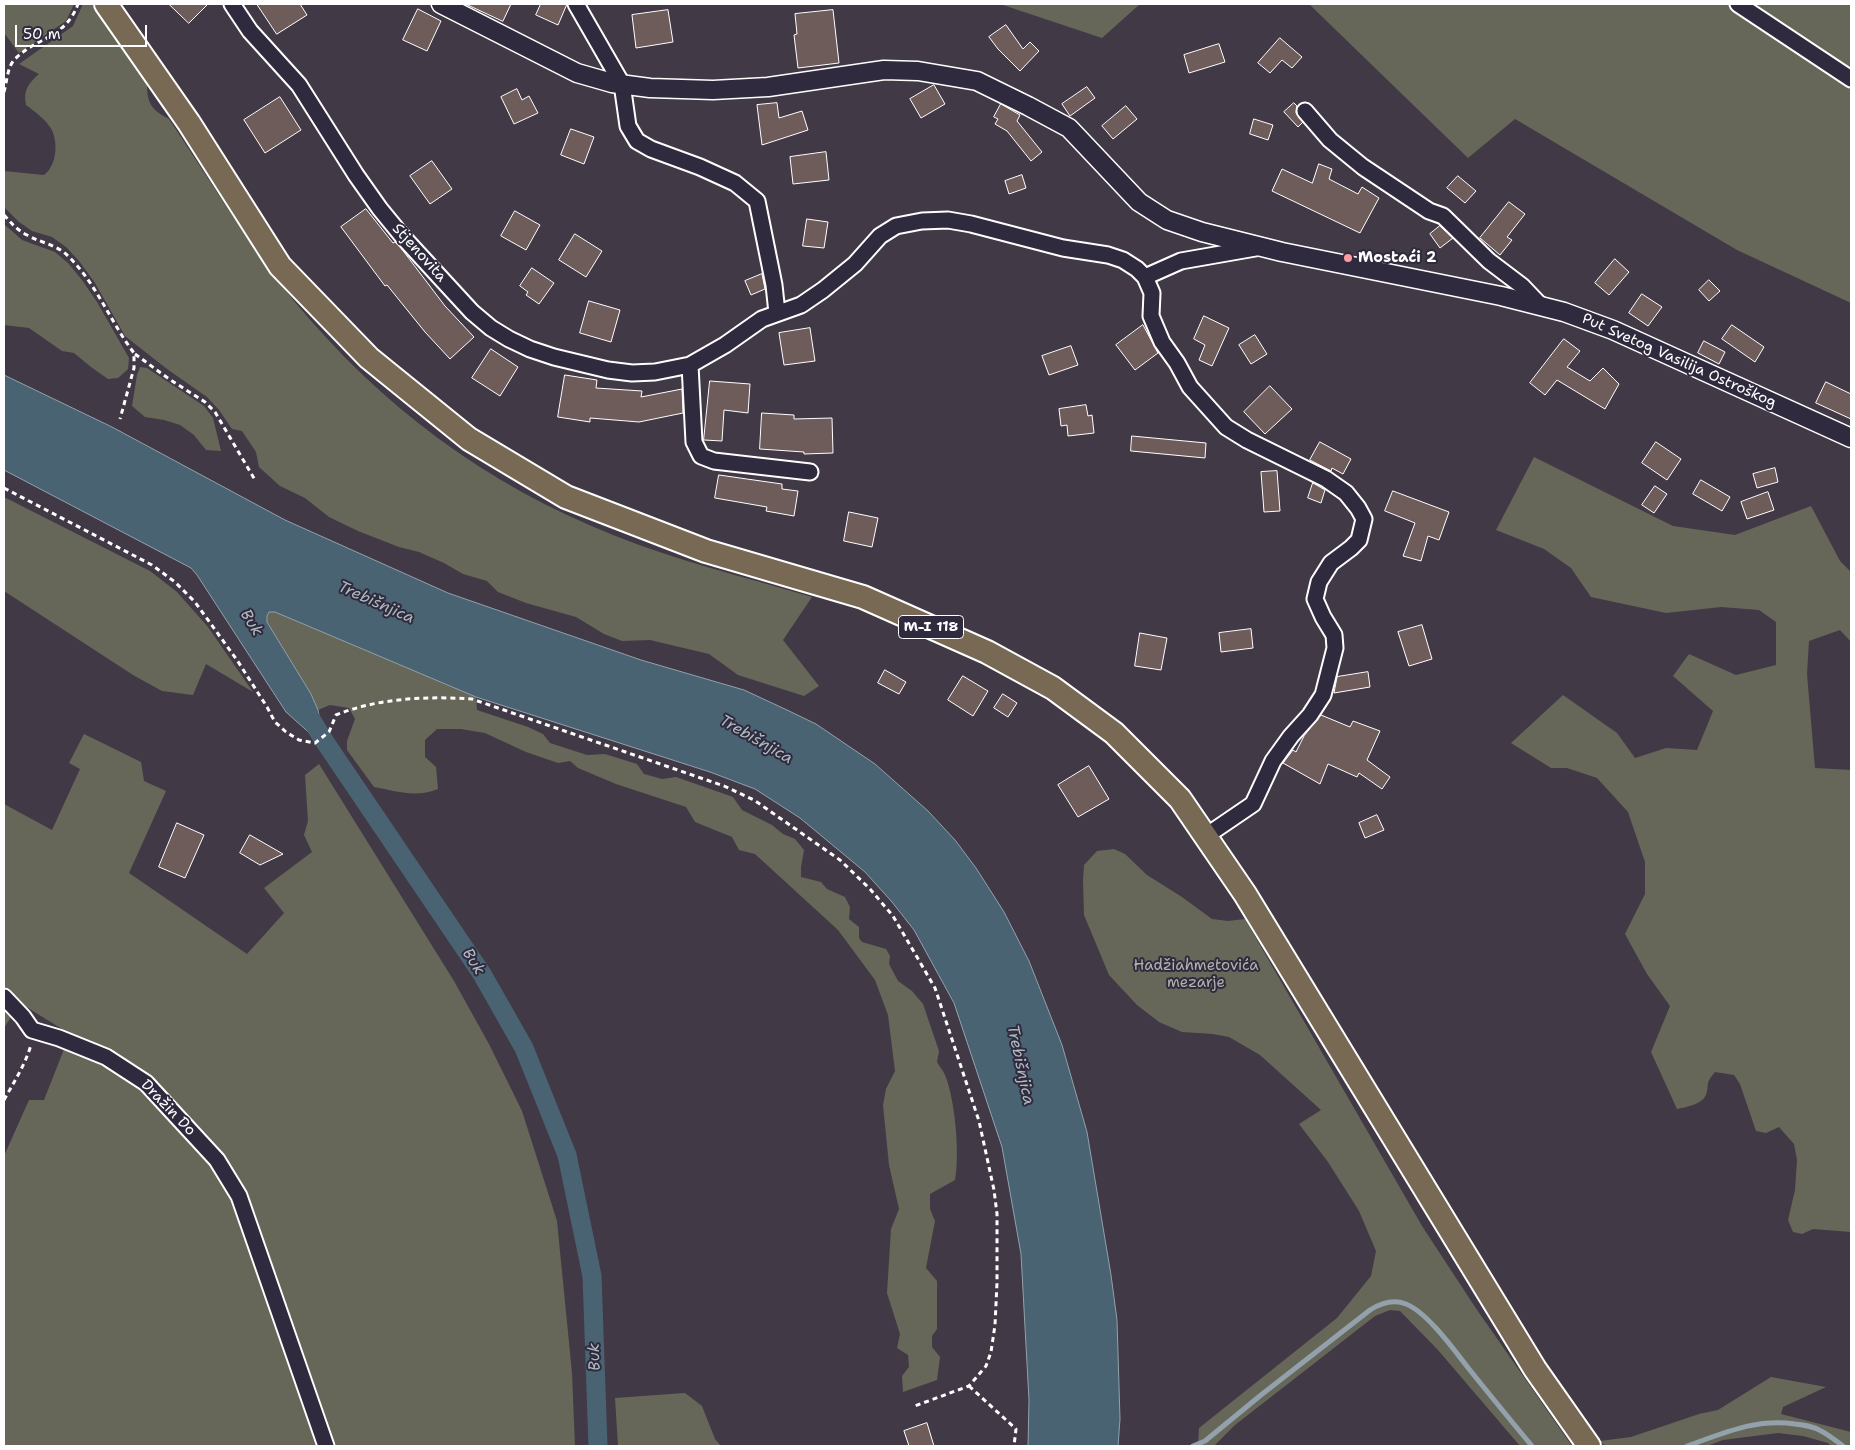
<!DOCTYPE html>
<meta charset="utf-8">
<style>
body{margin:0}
#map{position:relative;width:1855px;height:1450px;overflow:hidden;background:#423946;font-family:"Shantell Sans",sans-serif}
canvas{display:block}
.frame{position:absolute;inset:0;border:5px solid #fff;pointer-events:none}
.scale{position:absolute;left:15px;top:25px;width:132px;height:22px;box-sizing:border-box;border:2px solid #fff;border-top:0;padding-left:6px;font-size:15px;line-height:18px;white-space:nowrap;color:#fff;-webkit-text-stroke:4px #2f2a3d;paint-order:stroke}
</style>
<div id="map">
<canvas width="1855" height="1450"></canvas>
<div class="frame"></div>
<div class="scale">50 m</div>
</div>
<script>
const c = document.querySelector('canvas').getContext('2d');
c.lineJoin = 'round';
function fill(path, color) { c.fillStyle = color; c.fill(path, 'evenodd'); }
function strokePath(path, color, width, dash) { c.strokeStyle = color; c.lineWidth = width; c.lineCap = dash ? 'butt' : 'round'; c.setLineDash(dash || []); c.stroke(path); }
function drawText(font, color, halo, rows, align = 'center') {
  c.font = font + ' "Shantell Sans",sans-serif'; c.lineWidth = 4; c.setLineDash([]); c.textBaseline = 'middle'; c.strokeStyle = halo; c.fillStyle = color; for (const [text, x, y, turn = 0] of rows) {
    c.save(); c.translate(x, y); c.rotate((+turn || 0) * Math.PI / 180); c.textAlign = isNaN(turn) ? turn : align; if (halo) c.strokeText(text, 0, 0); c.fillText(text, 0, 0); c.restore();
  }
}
fill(new Path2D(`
 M4,4H74L66,21L19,53L4,33Z
 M83,4H93L98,8L147,84C147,104 152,110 169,119C210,180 248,244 294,301C381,406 485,484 613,535C677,561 745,577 812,597L783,640L819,686L804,696L738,675L709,654L650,640L622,641L604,634L576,617L526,603L498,592L487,581L463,574L444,563L419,552L399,547L358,531L329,517L305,498L280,486L259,467L256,452L242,431L232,429L219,410L207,397L167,369L125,336L95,283L79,261L66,247L52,237L32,231L19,222L4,207V171L44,175C57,166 59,140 50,127C44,118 34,111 26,105C23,90 28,84 39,74L19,64L73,26Z
 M1000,4H1140L1102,38Z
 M1309,4H1851V303L1737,250L1515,119L1468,158Z
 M4,224L22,240L55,252L68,263L82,280L97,302L129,358L128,369L118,378L108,379L91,367L74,353L62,351L29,328L4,325Z
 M140,367L147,368L204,406L213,418L221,451L206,450L194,435L180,425L164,420L145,417L132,406L137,375Z
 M1534,457L1673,526L1735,535L1811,506L1840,561L1851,572V642L1840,630L1809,641L1807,674L1815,768L1851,770V1232L1813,1229L1802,1234L1793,1232L1788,1220L1795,1190L1797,1160L1794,1144L1779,1127L1766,1133L1756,1131L1740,1084L1734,1075L1715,1072C1704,1085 1710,1083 1706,1095C1701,1105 1686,1107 1677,1109L1651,1052L1670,1006L1647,974L1625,934L1645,894V862L1628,812L1597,778L1567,768H1551L1511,743L1563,695L1617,733L1635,758L1666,748L1697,750L1713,711L1673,676L1689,654L1736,675L1776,665V622L1759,610L1721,607L1666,613L1591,597L1571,568L1544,549L1496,530Z
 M4,497L150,571L177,592L208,627L253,692L206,664L193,695L162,691L133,675L4,591Z
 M269,612H275L476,697L477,710L528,727L543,734L550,743L587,755L605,754L637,764L644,774L662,779L676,777L733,797L742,810L772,825L783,834L795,839L804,850L801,867V877L821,882L827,889L845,897L850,907L849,919L859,927V938L862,942L886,949L890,956L889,964L898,981L912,991L923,1004L939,1051L937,1062C939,1066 943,1070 945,1075C955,1099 960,1154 955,1180L930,1194V1209L935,1221L926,1268L937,1281V1329L932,1336V1347L940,1357L937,1380L903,1392L902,1376L909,1367L908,1355L897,1348L900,1334L887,1293L891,1229L899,1209L889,1165L883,1105L886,1089L895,1071L888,1015L875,980L838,930L755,854L739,850L732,837L695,822L686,807L616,784L578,768L570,761L558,763L526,752L485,733L461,729H437L425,740V757L436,767L438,789C416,798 396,791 374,787L347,750V741L355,719L349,708L330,705L318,710L311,694L267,622V616Z
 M84,734L141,762L144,781L166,791L129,873L247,954L284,913L264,888L312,852L304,835L308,821L305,775L319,764L454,981L489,1044L522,1111L557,1221L572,1373L575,1446H4V1156L29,1100H44L70,1034L20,1003L4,1028V804L52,830L80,769L69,763Z
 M1114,849L1125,854L1147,875L1182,897L1212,919L1228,921L1245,919L1422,1226L1475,1307L1572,1446H1520L1438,1350L1400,1311L1390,1310L1375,1316L1235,1425L1214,1446H1198L1199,1428L1337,1318L1371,1276L1376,1251L1359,1211L1328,1162L1299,1124L1321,1110L1260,1055L1229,1037L1213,1034L1182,1032L1159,1022L1137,1005L1109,975L1084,915L1083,880L1084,865L1097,851Z
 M1771,1377L1826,1387L1783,1407L1781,1414L1851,1432V1444L1849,1446H1831L1828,1443L1803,1436L1778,1433L1723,1440L1707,1446H1605L1600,1441L1631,1437L1699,1414L1718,1410Z
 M685,1393L702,1406L715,1439L721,1446H618L615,1398Z`), '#666759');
const water = new Path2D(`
 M4,375L112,427L285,520L448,593L641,660L744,690L787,710L816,724L875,764L928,811L955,840L976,868L1004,912L1029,961L1062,1045L1087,1132L1111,1275L1117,1320L1120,1419L1118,1446H1028L1029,1400L1021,1254L1002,1147L954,1003L914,930L892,902L865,872L800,818L755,789L710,772L476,697L275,612H269L267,616V622L311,694L318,710L322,731L314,737L286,712L197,575L191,568L4,470Z`);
fill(water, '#4a6373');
strokePath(water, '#92a1ab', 1);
strokePath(new Path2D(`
 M1193,1446L1205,1441L1261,1395L1370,1310C1381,1303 1393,1299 1406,1304C1427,1312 1455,1351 1469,1369C1490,1395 1511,1421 1532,1446
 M1687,1446C1724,1433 1756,1418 1795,1424C1804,1425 1813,1426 1821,1431C1829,1435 1836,1441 1843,1446`), '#92a1ab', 5);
strokePath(new Path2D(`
 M306,711L325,742L482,974L524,1048L567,1155L592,1276L598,1446`), '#4a6373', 19);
const building = new Path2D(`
 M169,4H208L189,23Z
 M257,4H300L307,15L277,34Z
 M466,4H511L503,21Z
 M541,4H567L558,25L536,15Z
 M418,9L441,21L427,51L403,40Z
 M668,10L673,42L636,48L632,15Z
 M833,10L839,63L798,68L794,35L797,34L795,14Z
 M1006,25L1023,49L1030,42L1039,51L1020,71L998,49L989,37Z
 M1280,38L1302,57L1292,68L1282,60L1270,73L1258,63Z
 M1219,44L1225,62L1189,73L1184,55Z
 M934,85L945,104L921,118L910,99Z
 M1087,87L1095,98L1070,116L1062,104Z
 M517,89L522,100L529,96L538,113L514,124L501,97Z
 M280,97L301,130L265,153L244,120Z
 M777,103L779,118L802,111L808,130L762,145L757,105Z
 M1294,103L1297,106L1296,113L1303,122L1298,127L1284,112Z
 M1001,104L1020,115L1017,121L1042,152L1031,161L1007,131L995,124L998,119L994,117Z
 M1126,106L1137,119L1113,139L1102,126Z
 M1254,119L1273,125L1268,140L1250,134Z
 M571,129L594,137L584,164L561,155Z
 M826,152L829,180L793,184L790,157Z
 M432,161L452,189L430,204L410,176Z
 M1319,164L1332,169L1329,179L1358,194L1362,187L1379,198L1360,233L1272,191L1282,169L1312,183Z
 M1022,175L1026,188L1009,194L1005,181Z
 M1458,176L1476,191L1465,203L1447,188Z
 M1509,202L1525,214L1507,237L1512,240L1500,255L1480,238Z
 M366,209L393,243L395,242L401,248L445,306L474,337L450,359L425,332L387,285L385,286L341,227Z
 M515,211L540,225L526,250L501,236Z
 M807,219L828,222L824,248L803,246Z
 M1440,226L1453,238L1440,248L1430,234Z
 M575,234L602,251L586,277L559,260Z
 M1615,259L1629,272L1609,295L1595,283Z
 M532,268L554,283L539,304L526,295L528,292L520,286Z
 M762,274L765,289L751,295L745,281Z
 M1709,280L1720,291L1709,301L1699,290Z
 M1642,294L1662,307L1648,326L1629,313Z
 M589,301L620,310L611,342L580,333Z
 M1204,316L1229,328L1212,366L1199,360L1205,345L1194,339Z
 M1143,325L1158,353L1135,370L1116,345Z
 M1732,325L1764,347L1755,362L1722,339Z
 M810,328L815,361L784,365L779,333Z
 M1255,335L1267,354L1251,364L1239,345Z
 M1564,339L1580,351L1567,367L1590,381L1603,368L1619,384L1605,409L1557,380L1545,395L1530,383Z
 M1704,341L1725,352L1719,364L1698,353Z
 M1071,346L1078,365L1049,375L1042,356Z
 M491,349L518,367L500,396L472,378Z
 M565,375L597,380L596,388L642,391L641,397L682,389L683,413L639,422L590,418V422L558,417Z
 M710,381L750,384L748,413L724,410L722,441L704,440Z
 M1826,382L1851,394V419L1816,403Z
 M1270,386L1292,409L1265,434L1244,412Z
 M1086,405L1088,416L1092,415L1094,433L1068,436L1067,425L1061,426L1059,409Z
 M762,413L794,415V419L832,418L833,453L804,454V452L760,449Z
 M1132,436L1206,443L1205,458L1131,451Z
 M1320,442L1351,459L1343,474L1332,468L1331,471L1310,460Z
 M1656,442L1681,459L1667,480L1642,463Z
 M1775,468L1778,482L1757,488L1753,474Z
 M1277,471L1280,511L1264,512L1261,472Z
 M719,475L782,484V489L798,491L794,516L766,511L767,507L715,498Z
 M1701,480L1730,497L1722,511L1693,494Z
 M1313,483L1325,490L1321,503L1308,498Z
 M1655,486L1667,494L1654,513L1642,505Z
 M1393,491L1449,512L1439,540L1428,536L1421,561L1403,556L1415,523L1385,511Z
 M1768,492L1774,510L1747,519L1741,502Z
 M849,512L878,518L872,547L844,541Z
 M1422,625L1432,659L1409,666L1398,632Z
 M1251,629L1253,648L1221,652L1219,633Z
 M1140,633L1167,638L1161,670L1135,666Z
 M885,670L906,682L899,694L878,683Z
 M1368,672L1370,687L1334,693L1337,677Z
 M963,676L988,691L973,716L948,700Z
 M1003,694L1017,703L1008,717L994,708Z
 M1321,715L1350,727L1353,721L1380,731L1367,760L1390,777L1382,789L1359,773L1357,777L1328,764L1320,784L1283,763L1293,750L1296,752L1304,736Z
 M1089,766L1109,799L1078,817L1058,785Z
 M1377,815L1384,830L1365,838L1359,823Z
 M177,823L204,835L185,878L159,867Z
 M250,835L283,854L260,865L240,853Z
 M927,1423L934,1446H909L904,1431Z`);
fill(building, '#6e5c5b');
strokePath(building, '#fff', 1);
const minor = new Path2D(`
 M232,4L250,31L299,85L356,175L380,209L403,237L472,312L491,328L509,339L530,349L554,357L608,370L632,373L655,372L690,365L725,345L762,319L801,305L823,290L855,264L880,236L896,226L922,221L948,220L971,224L1063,248L1108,255L1123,260L1137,269L1145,277
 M576,4L622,84L628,126L637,141L651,149L700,167L735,183L757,201L774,285L777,313
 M1738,4L1851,79
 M1305,111L1330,140L1363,167L1429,211L1443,216L1489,261L1522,286L1541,306
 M690,365L694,442L701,456L714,461L810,472
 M1206,836L1253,804L1273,761L1291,736L1310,715L1323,695L1335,648L1334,635L1323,617L1315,599L1319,582L1331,563L1351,548L1359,540L1364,519L1358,508L1346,493L1326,479L1247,440L1226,427L1190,387L1177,363L1162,342L1151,316L1152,293L1145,277L1181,261L1261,247
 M4,997L23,1017L32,1030L59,1038L106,1057L146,1083L217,1160L239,1196L326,1446`);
const tertiary = new Path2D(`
 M441,4L577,73L612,83L650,88L713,90L768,87L884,70L918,71L977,81L1028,106L1069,128L1139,202L1167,220L1202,232L1282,252L1501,296L1564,312L1613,330L1851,438`);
const primary = new Path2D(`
 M106,4L189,123L280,266L369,358L469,439L566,497L706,551L863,597L987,652L1053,688L1114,733L1180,799L1245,894L1535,1369L1589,1446`);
strokePath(minor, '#fff', 19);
strokePath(tertiary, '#fff', 21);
strokePath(primary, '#fff', 26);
strokePath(new Path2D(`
 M4,92C7,82 7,67 15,59C38,36 65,39 78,4
 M4,215C11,223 17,230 27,235C43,244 57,244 70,258C97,285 111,323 134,353V368L120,419
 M135,354L169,379L205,402L215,412L255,480
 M4,488L152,565L175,582L195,602L237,660L267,707L275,722L286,732L299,740L315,743L329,732L336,715C378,698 427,696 472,699L724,786L754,800L840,860L870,889L893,916L935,988L979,1121L994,1190L997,1214V1283L995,1325L991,1352L986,1366L969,1386L912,1407
 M4,1100C14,1082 25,1065 31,1045
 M969,1386L1016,1429L1014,1446`), '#fff', 3, [5, 4]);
strokePath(minor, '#2f2a3d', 15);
strokePath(tertiary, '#2f2a3d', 18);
strokePath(primary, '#776954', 22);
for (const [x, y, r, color] of [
 [1348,258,5,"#ff9aa2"]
]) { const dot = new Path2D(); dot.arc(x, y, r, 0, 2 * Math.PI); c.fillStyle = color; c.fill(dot); strokePath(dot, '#2f2a3d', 2); }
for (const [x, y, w] of [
 [931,627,65]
]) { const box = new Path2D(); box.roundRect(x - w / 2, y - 11.5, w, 23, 4); c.fillStyle = '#2f2a3d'; c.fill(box); strokePath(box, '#fff', 1); }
drawText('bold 14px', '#fff', null, [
 ["M-I 118",931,627]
]);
drawText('15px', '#fff', '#2f2a3d', [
 ["Stjenovita",419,253,48],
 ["Put Svetog Vasilija Ostroškog",1679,361,24],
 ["Dražin Do",168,1108,46]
]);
drawText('bold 15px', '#fff', '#2f2a3d', [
 ["Mostaći 2",1358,258]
], 'left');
drawText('15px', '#b2b3ac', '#2f2a3d', [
 ["Hadžiahmetovića",1196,966],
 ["mezarje",1196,983]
]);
drawText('italic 16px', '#aeb9c0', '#2f2a3d', [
 ["Trebišnjica",376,603,24],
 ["Buk",251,623,58],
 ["Trebišnjica",756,740,30],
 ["Buk",473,962,57],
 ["Trebišnjica",1020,1065,78],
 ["Buk",595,1357,-92]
]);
</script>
